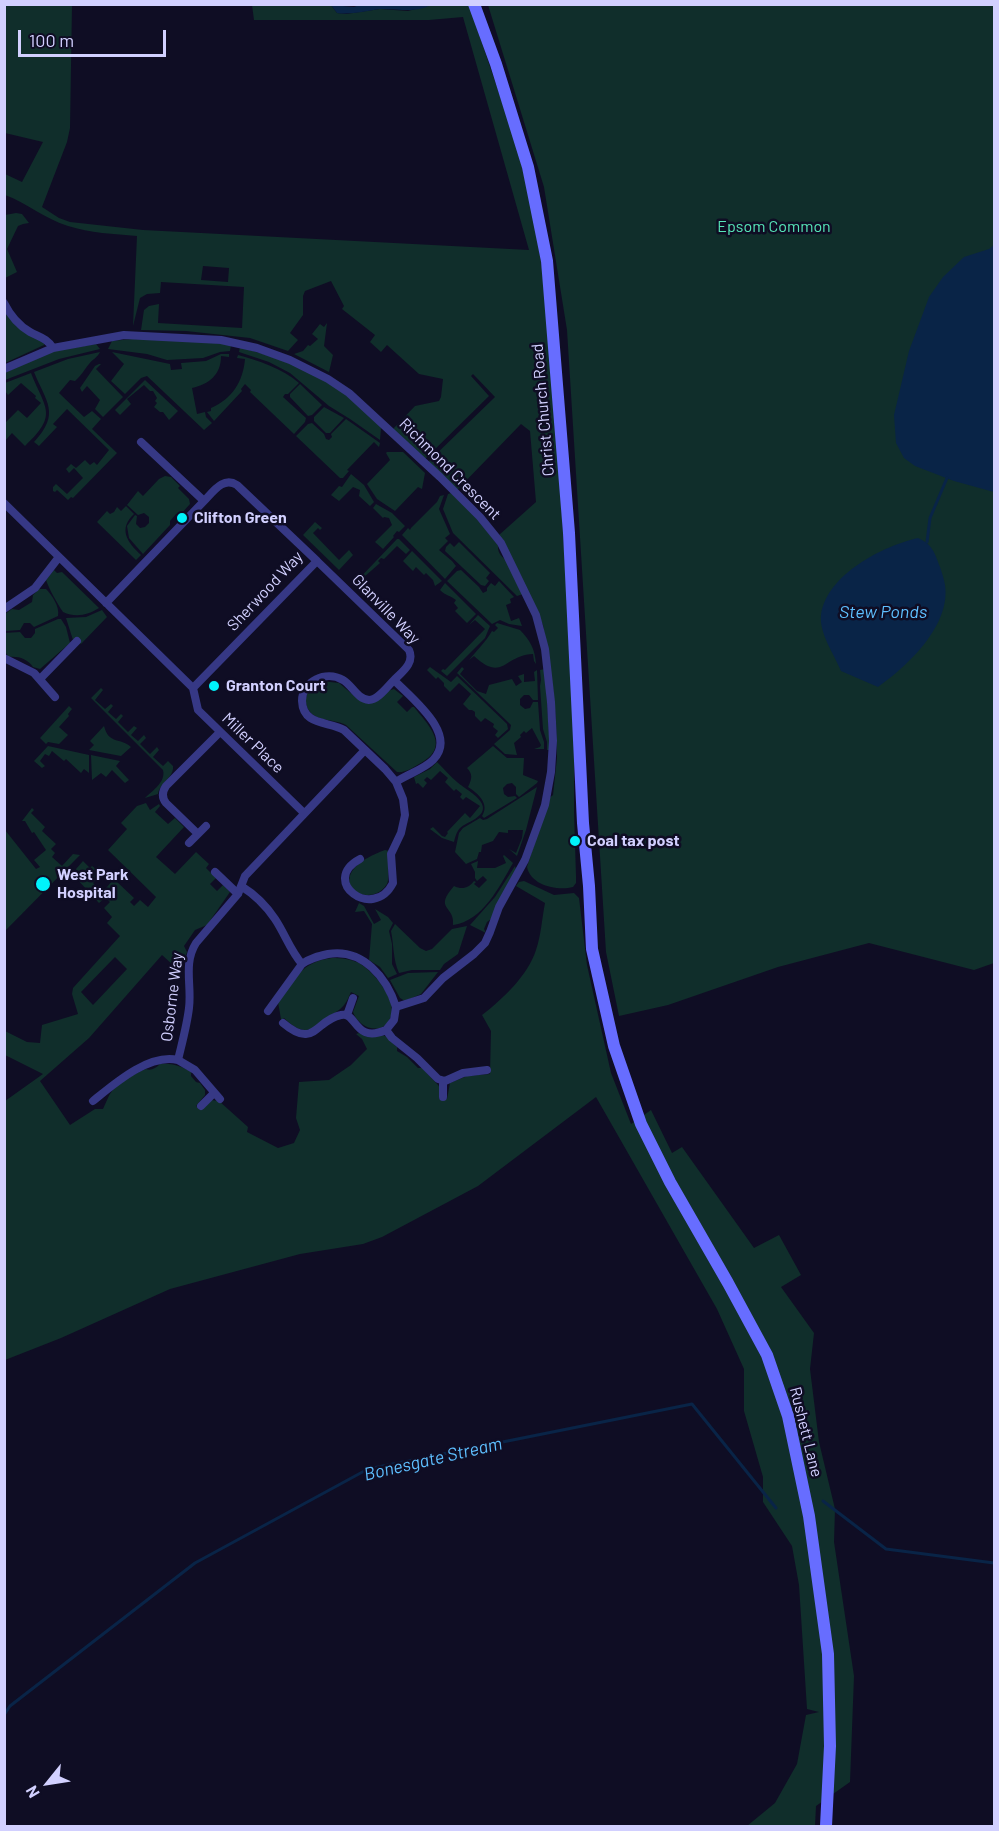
<!DOCTYPE html>
<style>
body{margin:0}
#map{position:relative;width:999px;height:1831px;overflow:hidden;background:#0f0d24;font-family:Barlow,sans-serif}
canvas{display:block}
.frame{position:absolute;inset:0;border:6px solid #d2d0ff;pointer-events:none}
.north{position:absolute;left:18px;top:1753px;width:60px;height:60px;-webkit-text-stroke:4px #0f0d24;paint-order:stroke;rotate:240deg;font-size:16px;font-weight:700;line-height:24px;text-align:center;color:#d2d0ff}
.north::after{content:'';display:block;margin:auto;width:21px;height:27px;background:#d2d0ff;clip-path:polygon(50% 0,100% 100%,50% 72%,0 100%)}
.scale{position:absolute;left:18px;top:30px;width:148px;height:27px;box-sizing:border-box;border:3px solid #d2d0ff;border-top:0;padding-left:8px;font-size:18px;line-height:21px;white-space:nowrap;color:#d2d0ff;-webkit-text-stroke:4px #0f0d24;paint-order:stroke}
</style>
<div id="map">
<canvas width="999" height="1831"></canvas>
<div class="frame"></div>
<div class="north">N</div>
<div class="scale">100 m</div>
</div>
<script>
const c = document.querySelector('canvas').getContext('2d');
c.lineJoin = 'round';
function fill(path, color) { c.fillStyle = color; c.fill(path, 'evenodd'); }
function strokePath(path, color, width, dash) { c.strokeStyle = color; c.lineWidth = width; c.lineCap = dash ? 'butt' : 'round'; c.setLineDash(dash || []); c.stroke(path); }
function drawText(font, color, halo, rows, align = 'center') {
  c.font = font + ' Barlow,sans-serif'; c.lineWidth = 5; c.setLineDash([]); c.textBaseline = 'middle'; c.strokeStyle = halo; c.fillStyle = color; for (const [text, x, y, turn = 0] of rows) {
    c.save(); c.translate(x, y); c.rotate((+turn || 0) * Math.PI / 180); c.textAlign = isNaN(turn) ? turn : align; if (halo) c.strokeText(text, 0, 0); c.fillText(text, 0, 0); c.restore();
  }
}
fill(new Path2D(`
 M4,5H72L70,128L67,142L42,207L59,218L70,222L143,230L529,250L463,17L429,20H254L252,5H331L337,13L346,14L380,9L408,11L431,5H469L516,143L530,199L542,267L557,437L574,705V811L576,876V883L573,887C558,891 531,886 527,867L549,798L553,795L557,758L556,721L553,688L543,625L499,535L536,502L530,431L521,424L457,490L428,462L495,397L473,374L471,376L489,396L425,459L393,429L415,406L439,401L441,397L443,379L419,374L387,345L381,352L370,342L375,335L342,309L344,306L331,281L305,291L303,296V315L290,333L298,340L288,351L250,338L186,331L141,330L144,310L149,306L159,304L158,323L242,328L244,287L161,282L160,293L147,294L140,298L133,326L137,236C114,234 90,233 68,226C45,219 27,203 5,195V174L22,182L43,142L5,133ZM203,266L229,268L228,282L201,280Z
 M488,5H994V963L974,970L869,943L778,967L668,1005L619,1016L606,952L567,330L544,187Z
 M16,213L22,214L29,223L23,224L18,226L7,249L17,272L5,278V215Z
 M4,311L16,326L44,342V345L5,363Z
 M327,323L324,346L333,355L329,372L294,354L303,351L308,345L310,346L318,339L312,334L320,324L324,327Z
 M132,339L192,340L231,345L230,351L220,352L203,358L167,360L147,354L108,349L112,341Z
 M96,344L100,349L59,359L5,380L4,373L54,351Z
 M240,347C270,356 300,365 327,381C346,392 361,409 377,423L381,428L380,440L350,419L329,406L290,373L269,362L239,352Z
 M100,352C97,358 93,359 89,364C84,370 81,376 75,381L70,380L59,393L84,417L92,411L101,419L92,429L117,453L73,498L71,497L68,500L57,490L55,492L53,491V487L56,484L67,494L83,478L74,468L69,473L66,469L71,464L76,468L85,460L90,465L94,462L97,465L109,450L67,409L53,424L57,427L39,446L34,442C61,413 46,402 34,372L68,359Z
 M112,352L170,364L171,370L182,369L181,363L206,361L221,354H229V357L221,356C221,375 209,384 192,388L197,414L205,412L206,417L212,423L204,430L147,376L141,378L125,394L111,381L124,364Z
 M238,355C259,361 282,368 299,383L288,394H285L283,397L306,418L305,422L294,434L250,392L251,390L245,384L241,389L242,391L214,421L207,412L211,411V408C232,399 243,382 245,359L237,358Z
 M99,364H101L96,369L123,397L103,417L95,409L100,400L87,386L82,392L80,388L95,366Z
 M31,373C45,409 59,414 25,446L12,433L5,441V423L18,410L27,418L41,403L35,398L36,396L21,383L8,395L5,391V383Z
 M145,380L178,411L169,420L163,412H160L154,407L157,403L155,401L157,398L153,391H150L144,385L127,399L131,404L120,415L115,410Z
 M300,384L322,405L312,415L308,416L290,397V394Z
 M324,407L344,418L330,433H326L314,421V417Z
 M346,419L380,443L379,447L374,442L347,470L349,471L343,478H340L296,436L308,424L312,423L324,434L326,439L329,440L332,437L331,434Z
 M387,452H403L425,473L422,489L418,487L395,511L377,499L367,484L390,460L386,453Z
 M351,474L364,485L374,502L370,506L359,496L360,490L353,487L339,501L331,495L339,486L342,487Z
 M165,476L171,477L180,486L178,488L189,499L190,504L181,514H176L170,521V525L143,554L129,538L127,526L135,515L137,516L136,524L140,528L145,527L149,523V517L144,513L138,515L127,505L138,491L143,496L159,479Z
 M451,493L472,513L498,545C497,556 505,558 511,565C516,573 519,585 523,594L517,596L453,533L443,509L448,494Z
 M444,495L439,509L450,534L445,538L448,541L439,550L452,561L456,566L445,579L402,535L408,528L410,530L411,528L437,502L440,496Z
 M376,504L392,513L405,526L399,532L397,531L393,536L394,537L383,549L375,542L392,525L389,518L384,517L383,518L373,508Z
 M126,506L134,514C118,529 127,542 141,555L136,560L97,522L107,511L110,514L114,512L117,507L121,511Z
 M315,522L322,528L320,530L318,528L313,533L339,560L349,550L353,555L339,570L303,535Z
 M397,539H399L410,550L406,554L397,546L384,559L381,558L378,561L380,563L364,577L365,579L358,586L370,598L368,600L353,585Z
 M459,542L490,573L486,578L489,581L485,586L481,585L445,551L446,547L450,543L454,547Z
 M412,551L442,581L435,586L433,580L426,573L424,575L416,567L413,571L403,561Z
 M54,570L57,573L62,572L99,608C88,615 76,618 63,612C57,603 49,589 46,580Z
 M461,570L479,587L483,593L487,591V588L491,583L495,586L499,581L514,597L510,599L511,603L506,605L511,621L519,618L522,626L509,624L500,620L492,624L447,581L457,571Z
 M445,583L476,614L467,623L455,611L458,608L454,603L456,600C450,595 446,596 440,590Z
 M39,589H46C52,595 60,607 58,616L34,627L30,623H24L20,630L5,631V614L12,609L19,610L32,602L33,595Z
 M102,610L107,617L81,644L75,638L73,640L66,618L86,617Z
 M478,615L490,626L485,638L447,676L441,671L443,669L445,670L485,629L475,620L469,625Z
 M58,619H61L66,627L70,643L40,669L33,667C28,659 18,656 9,657L5,652L4,633L20,632L25,638H31L35,633V629Z
 M497,623L520,630C530,640 535,649 536,664L534,661L533,654C504,655 503,683 474,656L469,660C477,650 485,643 492,631L494,632L498,628L495,625Z
 M430,667L451,682L457,676L507,724L508,729L498,738L495,735L498,731L493,727L494,724L485,718L481,722L475,716V712L472,710H469L463,704L471,694L459,683L450,692L444,686V683L438,677L436,679L427,670Z
 M462,667L464,669L460,674L477,691L486,694L489,685L512,679L516,686L522,682L518,676L524,674V682L535,681L534,672L537,670L538,700H533L529,695H524L520,699V705L525,709L530,708L533,702H538L540,730L544,742V749H534L540,747L541,745L532,728L526,733L524,731L520,735L521,737L514,743L517,755L505,754L494,744L510,730L511,725L457,673Z
 M545,669L550,750H547V742L543,729L540,686L541,680L540,670Z
 M321,681L339,683L359,700L394,689L403,696L397,702L407,712L412,707H414C429,726 452,747 419,764C412,768 405,773 397,772L346,725C333,718 310,723 306,703C305,691 312,686 321,681Z
 M101,688L103,690L95,700L105,709L111,704L113,706L108,712L116,719L121,714L123,716L118,722L128,732L134,726L137,728L131,735L138,741L144,735L146,738L140,744L150,754L157,747L159,750L153,757L163,766L168,761L173,766C174,778 160,782 158,794L145,798C153,790 166,782 163,770L91,698Z
 M69,706L72,709L68,714L69,716L59,727L68,735L59,744L48,742L46,744L40,738Z
 M104,726C109,745 120,737 131,747L121,756L89,750L94,745L90,741Z
 M48,746L89,755V773L84,769L81,773L66,759L64,761L52,751L49,756L45,754L40,761L45,766L42,768L34,761Z
 M493,746L507,758H524L523,775L538,781L537,783L519,797L516,794V787L512,783L507,784L503,788L504,794L508,797L515,796L517,798L484,818L482,816C490,804 478,793 468,787C472,779 473,774 467,768Z
 M91,755L120,761L116,766L129,780L125,783L112,770L106,777L101,773L92,780Z
 M437,762C443,768 450,776 457,782C466,790 498,805 475,819C461,827 458,826 454,842L442,838L430,829L433,827L442,836L445,837L448,833L447,832L465,813L470,818L480,806L466,797L463,800L460,797L462,794L456,789L454,791L445,782L448,778L440,771L431,780L427,777L424,780L427,783L423,788L418,783L416,784L414,777L430,769Z
 M537,787L526,830L517,856L509,849L516,853L522,838L523,830H508V833L499,832L493,841L482,845L481,852H479L477,859L466,864L455,852L459,833L463,828L480,818L483,820L487,819Z
 M146,803L150,810L159,804L160,806L155,812L168,824L175,818L184,827L156,857L175,874L196,852L209,864L206,868L216,878L210,884L217,891L223,885L230,892L207,925L195,930L184,946L187,952L183,965H173L162,955L89,1038L40,1081L70,1125L95,1109H103C106,1103 108,1096 112,1091C117,1084 137,1072 146,1069C151,1071 156,1068 160,1064C172,1063 181,1066 191,1072V1076L196,1082L200,1083L205,1090V1095L196,1106L200,1110L211,1100L219,1101L248,1127L247,1132L278,1148L294,1143L300,1130L296,1118L299,1082L329,1080L351,1065L367,1049L362,1039L356,1034L359,1033C369,1038 376,1033 385,1036C389,1038 393,1044 397,1047V1051L407,1057L418,1068H422L438,1085L440,1088L439,1099H447L450,1083L467,1076L490,1074L491,1031L482,1015C503,999 528,975 536,950C541,936 542,918 545,903L516,886L519,882L524,881L554,895L574,893L579,898L587,965L611,1073L631,1124L651,1110L672,1153L682,1147L754,1248L779,1235L801,1275L781,1287L814,1333L810,1369L819,1442L835,1509L834,1542L854,1676L850,1782L816,1806L815,1826H747L775,1803L797,1764L806,1715L819,1712L807,1709L799,1585L792,1546L763,1502V1477L744,1411V1369L717,1309L596,1097L478,1186L382,1237L363,1244L300,1254L170,1289L61,1338L5,1360V1101L43,1074L5,1055V1031L27,1042L40,1043L42,1025L78,1014L72,994L73,988L120,936L107,923L112,917L104,908L110,902L105,898L99,903L76,878V869L83,861L90,868L92,866L96,869L99,866L107,873L103,878L100,875L93,883L102,893L112,881L115,880L134,898L130,902L134,906L140,900L148,907L156,897L108,850L127,829L121,823L137,806ZM115,957L127,969L93,1005L81,992Z
 M32,808L34,810L31,813L45,827L42,831L56,844L51,849L55,853L52,857L62,866L73,854L80,855L5,931V830L36,869L40,867L34,860L46,850L34,832L32,833L25,821H22Z
 M385,850L389,851C387,860 390,879 387,884C368,914 314,876 385,850Z
 M504,855L513,863C499,887 483,921 453,925C455,905 433,910 454,886C462,890 469,888 474,881L476,882L474,884L479,888L487,880L483,876L477,881L475,878V872L471,864L478,861L477,868H495L506,863L503,856Z
 M515,866L516,869L491,919L487,922L484,929L486,933L470,925L495,897Z
 M359,903L364,906L374,924L381,920L375,909L388,917L393,923L389,931L392,944V964L397,974L388,978L380,967L369,960L372,924L364,911L355,912Z
 M395,924L420,948L426,951L432,949L452,929L467,926L458,954L444,964L440,970H412L399,973C393,960 394,946 391,931Z
 M332,958C342,958 350,959 359,963C373,971 397,999 391,1016C384,1037 359,1029 353,1012L359,996L351,992C344,1008 343,1007 329,1017C311,1031 304,1037 284,1018L282,1020L281,1019L278,1002C296,978 301,962 332,958Z
 M438,972L421,994L405,1001L400,998L390,980L408,973Z`), '#102e2b');
fill(new Path2D(`
 M362,4H431V5C413,14 398,8 379,9C365,11 351,15 337,13L331,5L354,7Z
 M994,245V492L954,481L915,466L904,458L896,443L894,415L909,351L929,297L943,277L964,257L989,249Z
 M918,538C932,544 935,553 940,567C942,573 944,579 945,585C951,625 908,666 878,687L841,671C834,654 819,633 821,615C827,574 883,546 918,538Z`), '#092447');
strokePath(new Path2D(`
 M927,542L930,518L947,478
 M823,1501L886,1549L994,1563
 M4,1715L10,1706L195,1563L368,1469L692,1404L776,1508`), '#092447', 3);
strokePath(new Path2D(`
 M4,303C10,315 18,325 30,332C39,337 47,338 53,348
 M4,369L53,348L124,335L221,340L257,348L290,360L328,379L349,393L440,477L480,517L501,543L536,615L545,649L551,702L553,741L551,772L545,805L525,860L499,907L490,932L485,943L474,954L443,978L424,998L396,1007C387,978 363,948 328,954C319,956 310,958 302,964C290,950 285,934 275,919C267,907 254,894 241,886
 M141,442L204,501
 M4,503L193,688
 M317,561L409,650C415,663 402,672 394,680C411,698 459,734 433,760C423,770 407,774 396,782L403,799L405,815L401,833L391,854L393,883C373,922 319,881 360,859
 M106,603L204,501C213,492 223,476 237,485L317,561L193,688
 M4,609L35,588L59,557
 M4,658L34,673L55,697
 M40,679L77,641
 M394,680C387,687 378,700 369,700C357,699 352,685 343,680C326,670 302,681 302,701C303,726 329,721 344,730L385,769L396,782
 M193,688L198,710L304,813
 M198,834L206,826
 M189,843L198,834L166,803C162,798 162,792 166,786L220,732
 M215,872L238,894
 M396,1007L394,1020L386,1030L392,1038L417,1058L438,1079L445,1081L463,1073L487,1070
 M268,1011L302,964
 M347,1015L353,998
 M283,1023C315,1050 315,1020 341,1015C357,1011 354,1044 386,1030
 M443,1097V1081
 M220,1099L195,1070L178,1060C182,1043 187,1025 189,1008C192,985 183,964 196,943L238,894L245,876L365,750
 M93,1101C114,1084 149,1053 178,1060
 M201,1106L214,1093`), '#363885', 8);
strokePath(new Path2D(`
 M474,4L496,64L528,167L547,261L569,533L583,823L589,886L592,949L614,1046L641,1124L670,1182L728,1283L767,1355L788,1416L809,1516L828,1654L830,1746L826,1826`), '#676dff', 12);
for (const [x, y, r, color] of [
 [182,518,6,"#00f3fb"],
 [214,686,6,"#00f3fb"],
 [575,841,6,"#00f3fb"],
 [43,884,8,"#00f3fb"]
]) { const dot = new Path2D(); dot.arc(x, y, r, 0, 2 * Math.PI); c.fillStyle = color; c.fill(dot); strokePath(dot, '#0f0d24', 2); }
drawText('16px', '#56e5b7', '#0f0d24', [
 ["Epsom Common",774,227]
]);
drawText('16px', '#d2d0ff', '#0f0d24', [
 ["Christ Church Road",543,410,-95],
 ["Richmond Crescent",450,469,45],
 ["Sherwood Way",265,591,-47],
 ["Glanville Way",386,609,46],
 ["Miller Place",253,743,44],
 ["Osborne Way",172,997,-83],
 ["Rushett Lane",806,1432,76]
]);
drawText('bold 16px', '#d2d0ff', '#0f0d24', [
 ["Clifton Green",194,518],
 ["Granton Court",226,686],
 ["Coal tax post",587,841],
 ["West Park",57,875],
 ["Hospital",57,893]
], 'left');
drawText('italic 18px', '#5ebfff', '#0f0d24', [
 ["Stew Ponds",883,612],
 ["Bonesgate Stream",433,1459,-13]
]);
</script>
